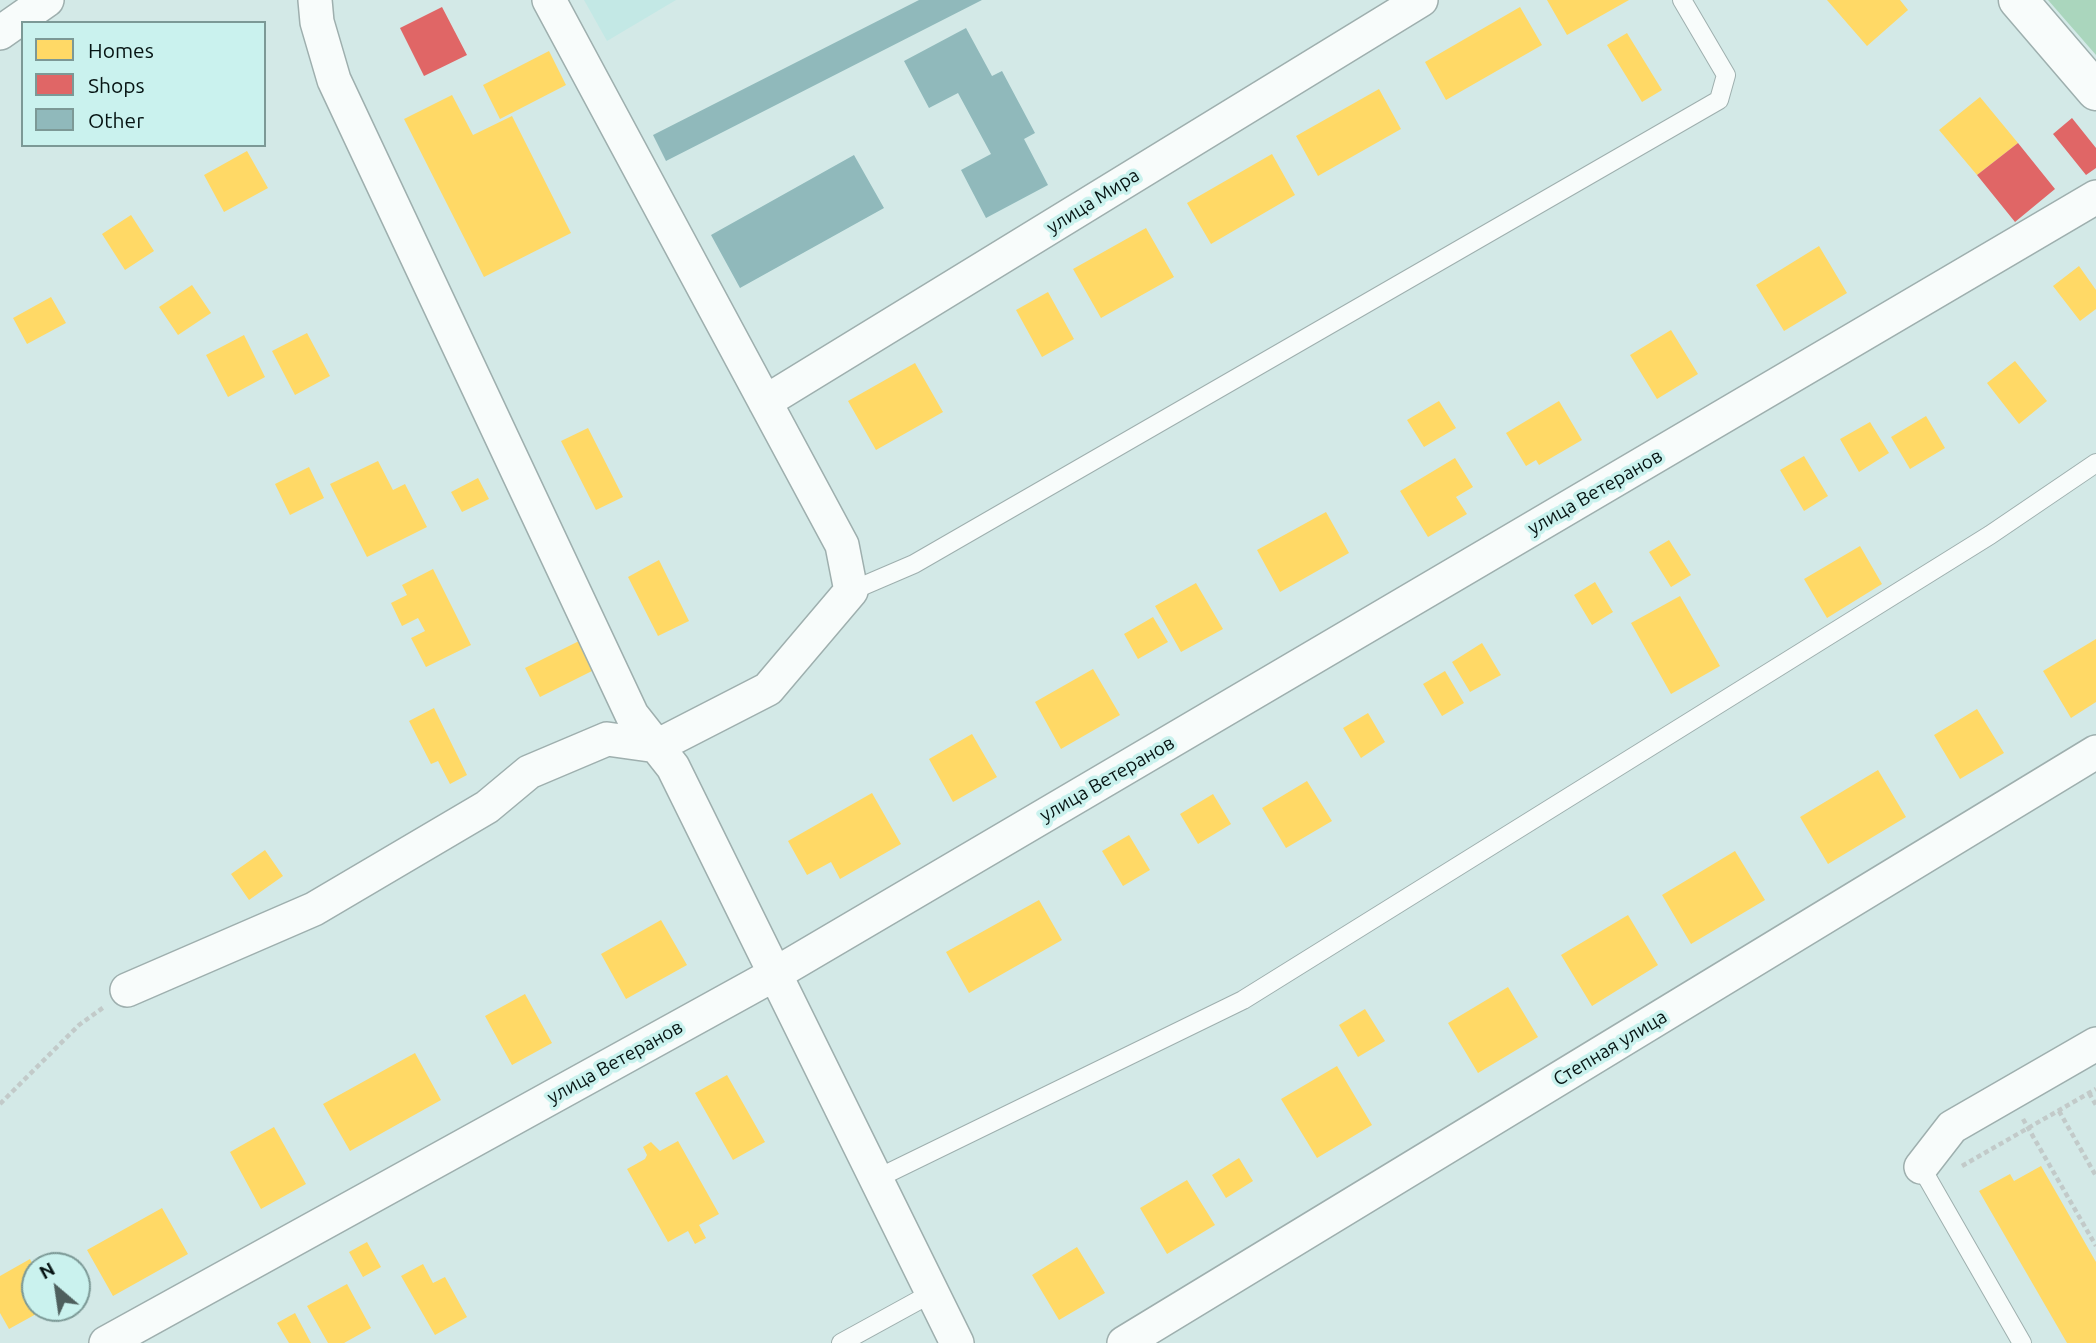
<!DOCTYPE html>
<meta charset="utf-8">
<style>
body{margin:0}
#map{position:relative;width:2096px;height:1343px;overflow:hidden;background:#d3e9e7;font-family:Ubuntu,sans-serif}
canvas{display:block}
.legend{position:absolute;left:21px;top:21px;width:245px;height:126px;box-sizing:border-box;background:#caf2ee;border:2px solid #7c9996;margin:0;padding:9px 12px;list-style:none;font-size:21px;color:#061413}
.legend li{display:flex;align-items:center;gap:14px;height:35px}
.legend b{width:35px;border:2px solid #7c9996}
.north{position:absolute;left:21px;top:1252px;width:70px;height:70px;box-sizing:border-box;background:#caf2ee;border:2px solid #7c9996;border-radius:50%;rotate:331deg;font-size:19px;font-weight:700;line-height:28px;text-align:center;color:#061413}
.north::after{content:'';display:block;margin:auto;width:24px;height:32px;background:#4e5f5d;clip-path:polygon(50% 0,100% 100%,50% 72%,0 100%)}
</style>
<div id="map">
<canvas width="2096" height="1343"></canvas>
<ul class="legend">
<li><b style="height:19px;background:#ffd966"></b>Homes</li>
<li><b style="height:19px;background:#e06666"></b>Shops</li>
<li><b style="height:19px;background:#90b9bb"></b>Other</li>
</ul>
<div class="north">N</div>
</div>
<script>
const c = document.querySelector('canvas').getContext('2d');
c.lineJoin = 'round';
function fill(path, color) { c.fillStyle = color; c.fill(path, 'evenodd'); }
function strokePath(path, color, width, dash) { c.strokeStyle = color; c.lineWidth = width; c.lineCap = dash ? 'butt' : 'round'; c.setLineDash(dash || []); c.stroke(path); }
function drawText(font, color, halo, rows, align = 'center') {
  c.font = font + ' Ubuntu,sans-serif'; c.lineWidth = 7; c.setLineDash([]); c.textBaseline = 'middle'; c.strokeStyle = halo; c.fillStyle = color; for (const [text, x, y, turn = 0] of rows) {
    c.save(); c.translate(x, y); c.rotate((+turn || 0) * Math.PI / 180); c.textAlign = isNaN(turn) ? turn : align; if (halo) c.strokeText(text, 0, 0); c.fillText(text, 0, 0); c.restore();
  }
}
fill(new Path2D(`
 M584,0H676L607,41Z`), '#c3e8e5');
fill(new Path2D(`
 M2048,0H2096V55Z`), '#aad6bd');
fill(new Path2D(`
 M1547,0H1629L1567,35Z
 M1827,0H1900L1908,10L1867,46Z
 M1520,7L1542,45L1446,100L1425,62Z
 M1627,33L1662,90L1642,102L1607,45Z
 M549,51L566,85L500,119L483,85Z
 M1379,89L1401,129L1318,176L1296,136Z
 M452,95L473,135L512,116L571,233L484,277L404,119Z
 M1980,97L2018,143L1977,175L1939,130Z
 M247,151L268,188L224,212L204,175Z
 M1272,154L1295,195L1211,244L1187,203Z
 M131,215L154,251L125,270L102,234Z
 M1146,228L1174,277L1101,318L1073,269Z
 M1819,246L1847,293L1784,331L1756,285Z
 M2079,266L2096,290V309L2080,321L2053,286Z
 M192,285L211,313L178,335L159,307Z
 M1048,292L1074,339L1042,357L1016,310Z
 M51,297L66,323L27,344L13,318Z
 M1671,330L1698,374L1657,399L1630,355Z
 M307,333L330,376L295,395L272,351Z
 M244,335L265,377L228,397L206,355Z
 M2015,361L2047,401L2019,424L1987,383Z
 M915,363L943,412L876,450L848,401Z
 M1439,401L1456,428L1424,447L1407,420Z
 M1559,401L1582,440L1539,465L1536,460L1526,466L1506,433Z
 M1926,416L1945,448L1910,469L1891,437Z
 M1870,422L1889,453L1859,472L1840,439Z
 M588,428L623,497L596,510L561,441Z
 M1804,456L1828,496L1804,511L1780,470Z
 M1455,458L1473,487L1456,497L1467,514L1428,537L1400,491Z
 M378,461L393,490L405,484L427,527L367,557L330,484Z
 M309,467L324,498L290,515L275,484Z
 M478,478L489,499L462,512L451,492Z
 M1326,512L1349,553L1280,592L1257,550Z
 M1669,540L1691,575L1671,587L1649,552Z
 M1860,546L1882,584L1827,618L1804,579Z
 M659,560L689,621L658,636L628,577Z
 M433,569L471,645L426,667L411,638L425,631L418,618L402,626L391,603L407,595L402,585Z
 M1595,582L1613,612L1592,625L1574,595Z
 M1196,583L1223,629L1181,652L1155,606Z
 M1680,596L1720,666L1671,694L1631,623Z
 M1153,617L1168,642L1138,659L1124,634Z
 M2096,639V702L2071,718L2043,671Z
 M581,640L596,669L540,697L525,668Z
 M1482,643L1501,675L1470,692L1452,662Z
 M1093,669L1120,715L1061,749L1035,702Z
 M1445,671L1464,703L1442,716L1423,684Z
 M434,708L467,775L450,784L438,761L431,764L409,721Z
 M1977,709L2004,753L1960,779L1934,735Z
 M1368,713L1385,742L1361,758L1343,728Z
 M972,734L997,777L953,802L929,759Z
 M1878,770L1906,817L1828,864L1800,817Z
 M1307,781L1332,821L1286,848L1262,808Z
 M872,793L901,844L840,879L831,862L807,875L788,841Z
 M1213,794L1231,824L1198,844L1180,814Z
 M1129,835L1150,870L1123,886L1102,851Z
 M265,850L283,876L249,900L231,874Z
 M1735,851L1765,900L1691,944L1662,895Z
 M1039,900L1062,940L969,993L946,952Z
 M1628,915L1658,965L1592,1006L1561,955Z
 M661,920L687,965L626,999L601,954Z
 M1508,987L1538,1037L1478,1073L1448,1023Z
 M525,994L552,1043L512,1065L485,1016Z
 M1365,1009L1385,1041L1358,1057L1339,1025Z
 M415,1053L441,1100L350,1151L323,1104Z
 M1337,1066L1372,1125L1317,1158L1281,1099Z
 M727,1075L765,1142L733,1160L695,1093Z
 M274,1127L306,1184L261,1209L230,1152Z
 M678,1141L719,1214L699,1225L706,1238L695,1244L688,1231L668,1242L627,1169L645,1159L647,1155L643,1147L651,1142L660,1151Z
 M1239,1158L1253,1181L1226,1198L1212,1175Z
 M2041,1166L2096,1262V1343H2067L1979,1191L2010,1174L2014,1181Z
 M1187,1180L1215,1225L1167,1254L1140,1208Z
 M162,1208L188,1254L113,1296L87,1250Z
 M367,1242L381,1267L363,1277L349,1252Z
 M1077,1247L1105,1293L1059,1320L1032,1275Z
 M30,1259L35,1269V1308H47L9,1329L0,1313V1276Z
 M423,1264L433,1283L445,1277L467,1317L435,1335L401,1276Z
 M347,1284L371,1328L344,1343H328L307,1306Z
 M295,1313L311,1343H289L277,1323Z`), '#ffd966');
fill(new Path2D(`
 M442,7L467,55L424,76L400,28Z
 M2072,118L2096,148V168L2086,175L2053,134Z
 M2018,143L2055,189L2015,222L1977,175Z`), '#e06666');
fill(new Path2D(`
 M919,0H982L666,161L653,135Z
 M966,28L992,76L1002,71L1035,133L1024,139L1048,185L986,218L961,170L991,154L958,93L929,108L904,61Z
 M854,155L884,208L740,288L711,235Z`), '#90b9bb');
const lane = new Path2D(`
 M851,591L914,564L1719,100L1726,75L1682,0
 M1921,1167L2022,1343
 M876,1179L1243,1000L1990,535L2096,463
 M841,1343L932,1293`);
const street = new Path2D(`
 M315,0L317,22L334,80L632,715L673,767L957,1343
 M0,33L47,0
 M765,402L1421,0
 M127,990L314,909L487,807L529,772L607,739L657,746L768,689L851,591L842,545L549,0
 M1921,1167L1952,1127L2096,1044
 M106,1343L775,974L2096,197
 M1124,1343L2096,752`);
const secondary = new Path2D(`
 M2018,0L2096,91`);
strokePath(lane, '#9eafae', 20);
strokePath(street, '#9eafae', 36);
strokePath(secondary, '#9eafae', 41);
strokePath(new Path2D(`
 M2089,1093L2096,1105
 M0,1104L79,1025L104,1007
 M2059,1111L2096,1176
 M2023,1119L2096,1246
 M1962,1166L2096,1089`), '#c2cac9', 4.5, [5, 3.5]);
strokePath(lane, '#f8fcfb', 18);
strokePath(street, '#f8fcfb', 33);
strokePath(secondary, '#f8fcfb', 38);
drawText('19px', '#061413', '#caf2ee', [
 ["улица Мира",1093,201,-32],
 ["улица Ветеранов",1595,492,-30],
 ["улица Ветеранов",1107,779,-30],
 ["Степная улица",1610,1048,-31],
 ["улица Ветеранов",615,1062,-29]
]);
</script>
